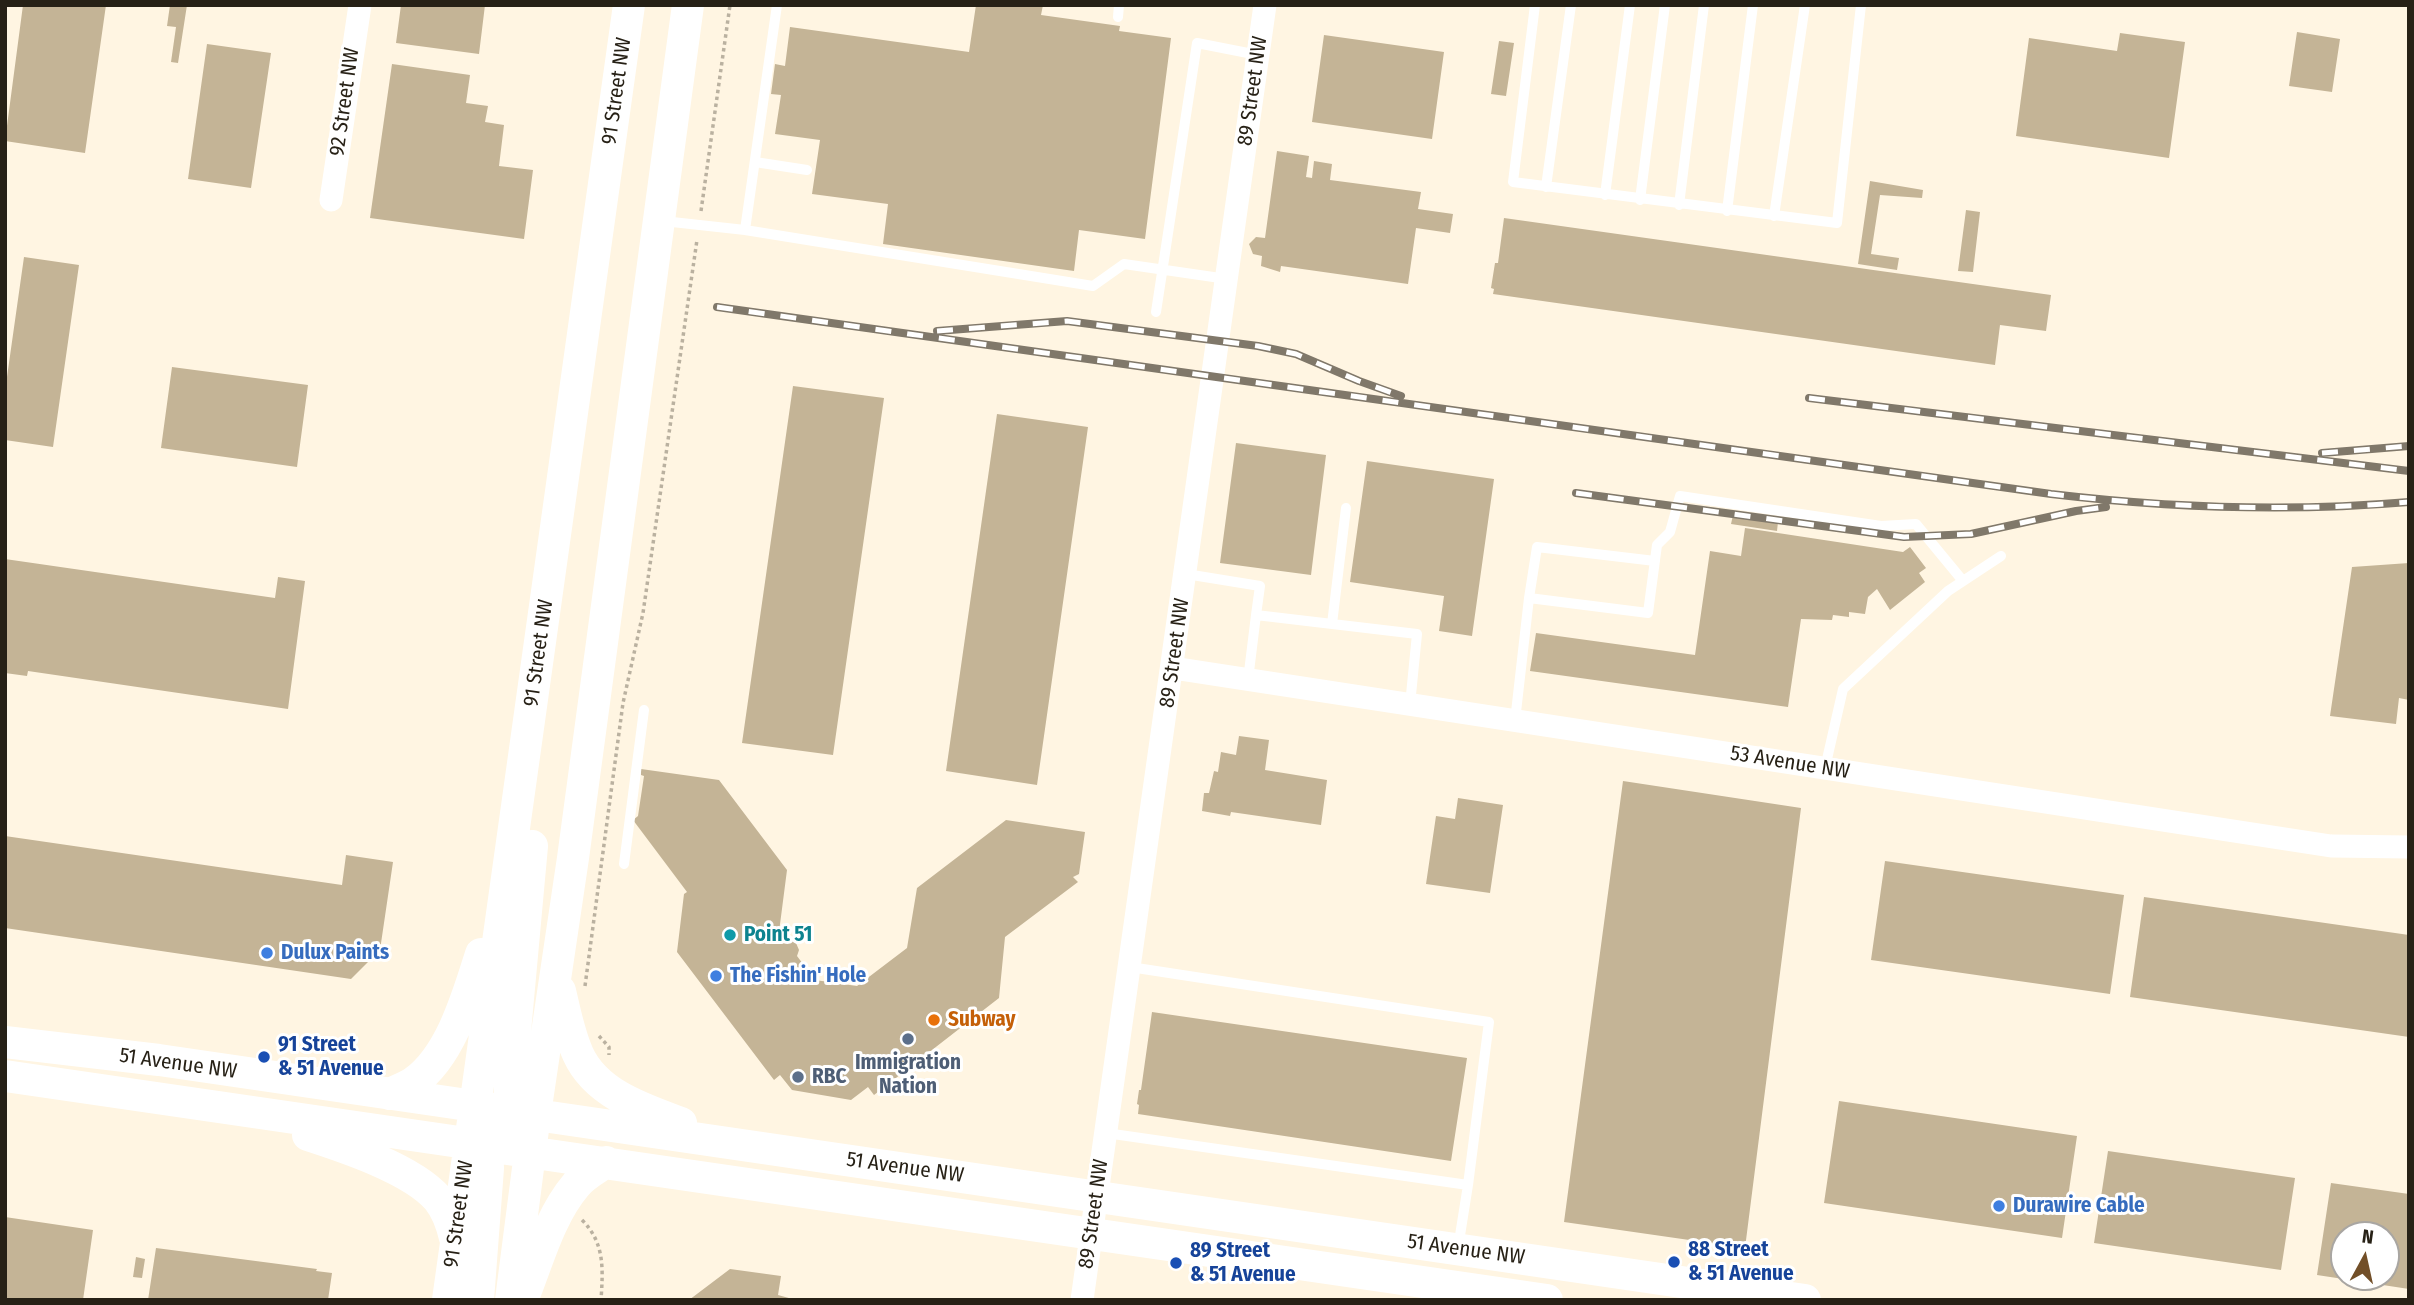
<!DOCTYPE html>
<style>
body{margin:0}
#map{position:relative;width:2414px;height:1305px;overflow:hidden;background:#fff5e2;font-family:"Fira Sans Condensed",sans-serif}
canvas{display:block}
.frame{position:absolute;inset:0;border:7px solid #272116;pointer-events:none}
.north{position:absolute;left:2330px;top:1221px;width:70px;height:70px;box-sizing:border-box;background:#fff;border:2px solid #a9a6a2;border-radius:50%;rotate:8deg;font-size:19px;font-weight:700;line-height:28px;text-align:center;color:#272116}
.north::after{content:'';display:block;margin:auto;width:24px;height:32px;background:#724f28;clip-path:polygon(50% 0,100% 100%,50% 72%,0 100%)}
</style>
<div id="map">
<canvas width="2414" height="1305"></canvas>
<div class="frame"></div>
<div class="north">N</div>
</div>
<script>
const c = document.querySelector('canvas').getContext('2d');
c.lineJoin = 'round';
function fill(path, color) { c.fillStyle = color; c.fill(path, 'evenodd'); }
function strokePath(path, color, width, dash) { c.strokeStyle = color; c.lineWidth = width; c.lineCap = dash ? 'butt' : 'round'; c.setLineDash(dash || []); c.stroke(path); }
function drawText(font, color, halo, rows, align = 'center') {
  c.font = font + ' "Fira Sans Condensed",sans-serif'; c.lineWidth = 6; c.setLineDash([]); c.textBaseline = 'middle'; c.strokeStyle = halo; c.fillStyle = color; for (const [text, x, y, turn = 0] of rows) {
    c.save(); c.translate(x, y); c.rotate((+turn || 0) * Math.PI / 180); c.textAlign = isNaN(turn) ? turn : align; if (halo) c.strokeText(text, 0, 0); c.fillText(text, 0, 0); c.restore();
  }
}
fill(new Path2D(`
 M23,5H106L85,153L5,141Z
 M170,5H187L178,63L171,62L176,27L167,26Z
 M401,5H485L479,54L396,43Z
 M976,5H1043L1041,15L1120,26L1119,31L1171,38L1145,239L1079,230L1074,271L883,244L888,204L812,194L820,140L775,134L781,95L771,94L775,64L785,66L790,27L969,52Z
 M2297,32L2340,39L2332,92L2289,86Z
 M2120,33L2185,42L2169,158L2016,136L2029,38L2117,51Z
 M1324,35L1444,52L1432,139L1312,122Z
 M1499,41L1514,43L1506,96L1491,94Z
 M207,44L271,53L251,188L188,179Z
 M392,64L470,75L466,103L488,106L485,122L504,125L499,166L533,170L524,239L370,218Z
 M1277,151L1309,156L1306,177L1312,178L1314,161L1332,164L1330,180L1421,192L1418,209L1453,214L1450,233L1416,228L1408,284L1281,266L1280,272L1261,266L1262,256L1253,254L1249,244L1256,237L1265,238Z
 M1870,181L1923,190L1922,198L1880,195L1871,254L1899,258L1897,270L1858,264Z
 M1966,210L1980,212L1973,272L1958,271Z
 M1504,218L2051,295L2046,331L2000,325L1995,365L1493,294L1494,289L1491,288L1495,263H1498Z
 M24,257L79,265L53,447L5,440V391Z
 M172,367L308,385L297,467L161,448Z
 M793,386L884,398L833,755L742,743Z
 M997,414L1088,427L1037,785L946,771Z
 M1236,443L1326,455L1311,575L1220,563Z
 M1367,461L1494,479L1472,636L1439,631L1444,596L1350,582Z
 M1733,515L1778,522L1777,531L1731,524Z
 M1745,528L1903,552L1910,547L1926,568L1919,573L1925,582L1890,610L1877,589L1868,597L1865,614L1849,612V617L1833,615L1832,620L1801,619L1788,707L1530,671L1536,633L1695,655L1710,551L1741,556Z
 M5,559L275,598L278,577L305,581L288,709L28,671L27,676L5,673Z
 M2409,563V700L2399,698L2396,724L2330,716L2352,567Z
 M1239,736L1269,740L1265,770L1327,780L1321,825L1231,812L1230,816L1202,811L1204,793H1209L1214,771L1218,772L1221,752L1236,755Z
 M641,769L719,780L787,870L779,932L785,941L792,940L796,943L799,950L797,956L815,980L857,986L907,948L917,888L1006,820L1085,832L1079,874L1073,877L1078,882L1005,937L999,998L874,1095L868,1087L851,1100L792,1090L780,1075L774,1080L677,952L684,894L687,892L633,820L638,816L644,776L641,775Z
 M1623,781L1801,808L1745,1248L1564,1222Z
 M1458,798L1503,805L1490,893L1426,884L1436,816L1455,819Z
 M5,836L342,885L346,855L393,862L380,950L351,979L5,928Z
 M1885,861L2124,895L2110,994L1871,960Z
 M2144,897L2409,935V1037L2130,997Z
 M1152,1012L1467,1058L1451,1161L1138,1114L1139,1105L1137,1104L1139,1090H1141Z
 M1839,1101L2077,1136L2062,1238L1824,1203Z
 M2108,1151L2295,1178L2281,1270L2094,1243Z
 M2331,1183L2409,1194V1289L2317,1275ZM2344,1235H2386V1277H2344Z
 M5,1217L93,1230L83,1300H5Z
 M156,1248L317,1269L316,1271L332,1273L328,1300H148Z
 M136,1257L145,1259L142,1278L133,1277Z
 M730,1269L781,1276L778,1295L796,1300H689Z`), '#c4b496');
strokePath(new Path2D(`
 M701,211L730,5
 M585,986L623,703L643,613L697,240
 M599,1036L609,1047V1055
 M582,1220C605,1243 603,1269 601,1300`), '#bab1a0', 3.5, [3.5, 3.5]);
strokePath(new Path2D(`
 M1535,5L1513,182L1837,223L1861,5
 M1118,17L1119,5
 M755,162L807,170
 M1546,187L1571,5
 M1605,195L1630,5
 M1640,200L1665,5
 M1679,205L1704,5
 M1727,211L1753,5
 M1774,216L1805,5
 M663,221L745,230L777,5
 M745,230L1093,286L1124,264L1227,279
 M1156,312L1197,43L1258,55
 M1186,574L1260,586L1256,615
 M1529,598L1537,547L1655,561
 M1332,624L1346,508
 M1248,680L1256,615L1417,634L1410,705
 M1515,721L1529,598L1648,613L1657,545L1670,532L1680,496L1881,526L1916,524L1963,581
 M1825,768L1843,689L1948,591L2001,556
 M624,864L644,710
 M1106,1133L1468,1185L1489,1022L1130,967
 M1458,1248L1468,1185`), '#fff', 10);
strokePath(new Path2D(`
 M331,200L360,5
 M1173,668L2331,846L2409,847
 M1082,1300L1265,5`), '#fff', 23);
strokePath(new Path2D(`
 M560,991C565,1012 569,1034 578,1054C596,1094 643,1109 681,1123
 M5,1042L159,1060L1805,1300
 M5,1076L1547,1300
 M390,1094C398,1090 407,1087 414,1082C451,1056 468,995 481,954
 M518,1131L510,1111V1086L532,846
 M308,1135C345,1147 412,1169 438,1199C447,1210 452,1225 455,1238
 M523,1298C538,1261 549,1217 576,1185C584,1175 596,1169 606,1162
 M448,1300L629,5
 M478,1300L488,1168L485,1127
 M511,1300L535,1114L573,858L688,5`), '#fff', 32);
const rail = new Path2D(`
 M717,307L2051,494C2170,508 2290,512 2409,502
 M937,331L1067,321L1258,346L1296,354L1359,381L1401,396
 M1809,398L2409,471
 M2322,453L2409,446
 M1576,493L1904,537L1971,534L2076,511L2106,507`);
strokePath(rail, '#80786a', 8);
strokePath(rail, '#fff', 5, [16]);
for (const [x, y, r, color] of [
 [730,935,7,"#0f9aa8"],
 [267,953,7,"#3f7fe0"],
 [716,976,7,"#3f7fe0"],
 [934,1020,7,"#e8710a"],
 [908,1039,7,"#5c6f8a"],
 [264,1057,7,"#1a4fb4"],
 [798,1077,7,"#5c6f8a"],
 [1999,1206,7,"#3f7fe0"],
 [1674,1262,7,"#1a4fb4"],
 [1176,1263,7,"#1a4fb4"]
]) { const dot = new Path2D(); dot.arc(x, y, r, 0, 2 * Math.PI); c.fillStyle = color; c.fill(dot); strokePath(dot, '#fff', 2.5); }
drawText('21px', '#272116', '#fff', [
 ["91 Street NW",617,91,-82],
 ["89 Street NW",1253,91,-82],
 ["92 Street NW",345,102,-82],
 ["91 Street NW",539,653,-82],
 ["89 Street NW",1175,653,-82],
 ["53 Avenue NW",1790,763,9],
 ["51 Avenue NW",178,1064,8],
 ["51 Avenue NW",905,1168,8],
 ["91 Street NW",459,1214,-82],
 ["89 Street NW",1094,1214,-82],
 ["51 Avenue NW",1466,1250,8]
]);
drawText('bold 21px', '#0d838f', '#fff', [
 ["Point 51",744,935]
], 'left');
drawText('bold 21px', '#366cbe', '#fff', [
 ["Dulux Paints",281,953],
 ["The Fishin' Hole",730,976],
 ["Durawire Cable",2013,1206]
], 'left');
drawText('bold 21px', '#c56008', '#fff', [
 ["Subway",948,1020]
], 'left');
drawText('bold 21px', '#164399', '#fff', [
 ["91 Street",278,1045],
 ["& 51 Avenue",278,1069],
 ["88 Street",1688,1250],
 ["& 51 Avenue",1688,1274],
 ["89 Street",1190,1251],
 ["& 51 Avenue",1190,1275]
], 'left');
drawText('bold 21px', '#4e5e75', '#fff', [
 ["Immigration",908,1063],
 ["Nation",908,1087],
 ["RBC",812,1077,"left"]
]);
</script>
